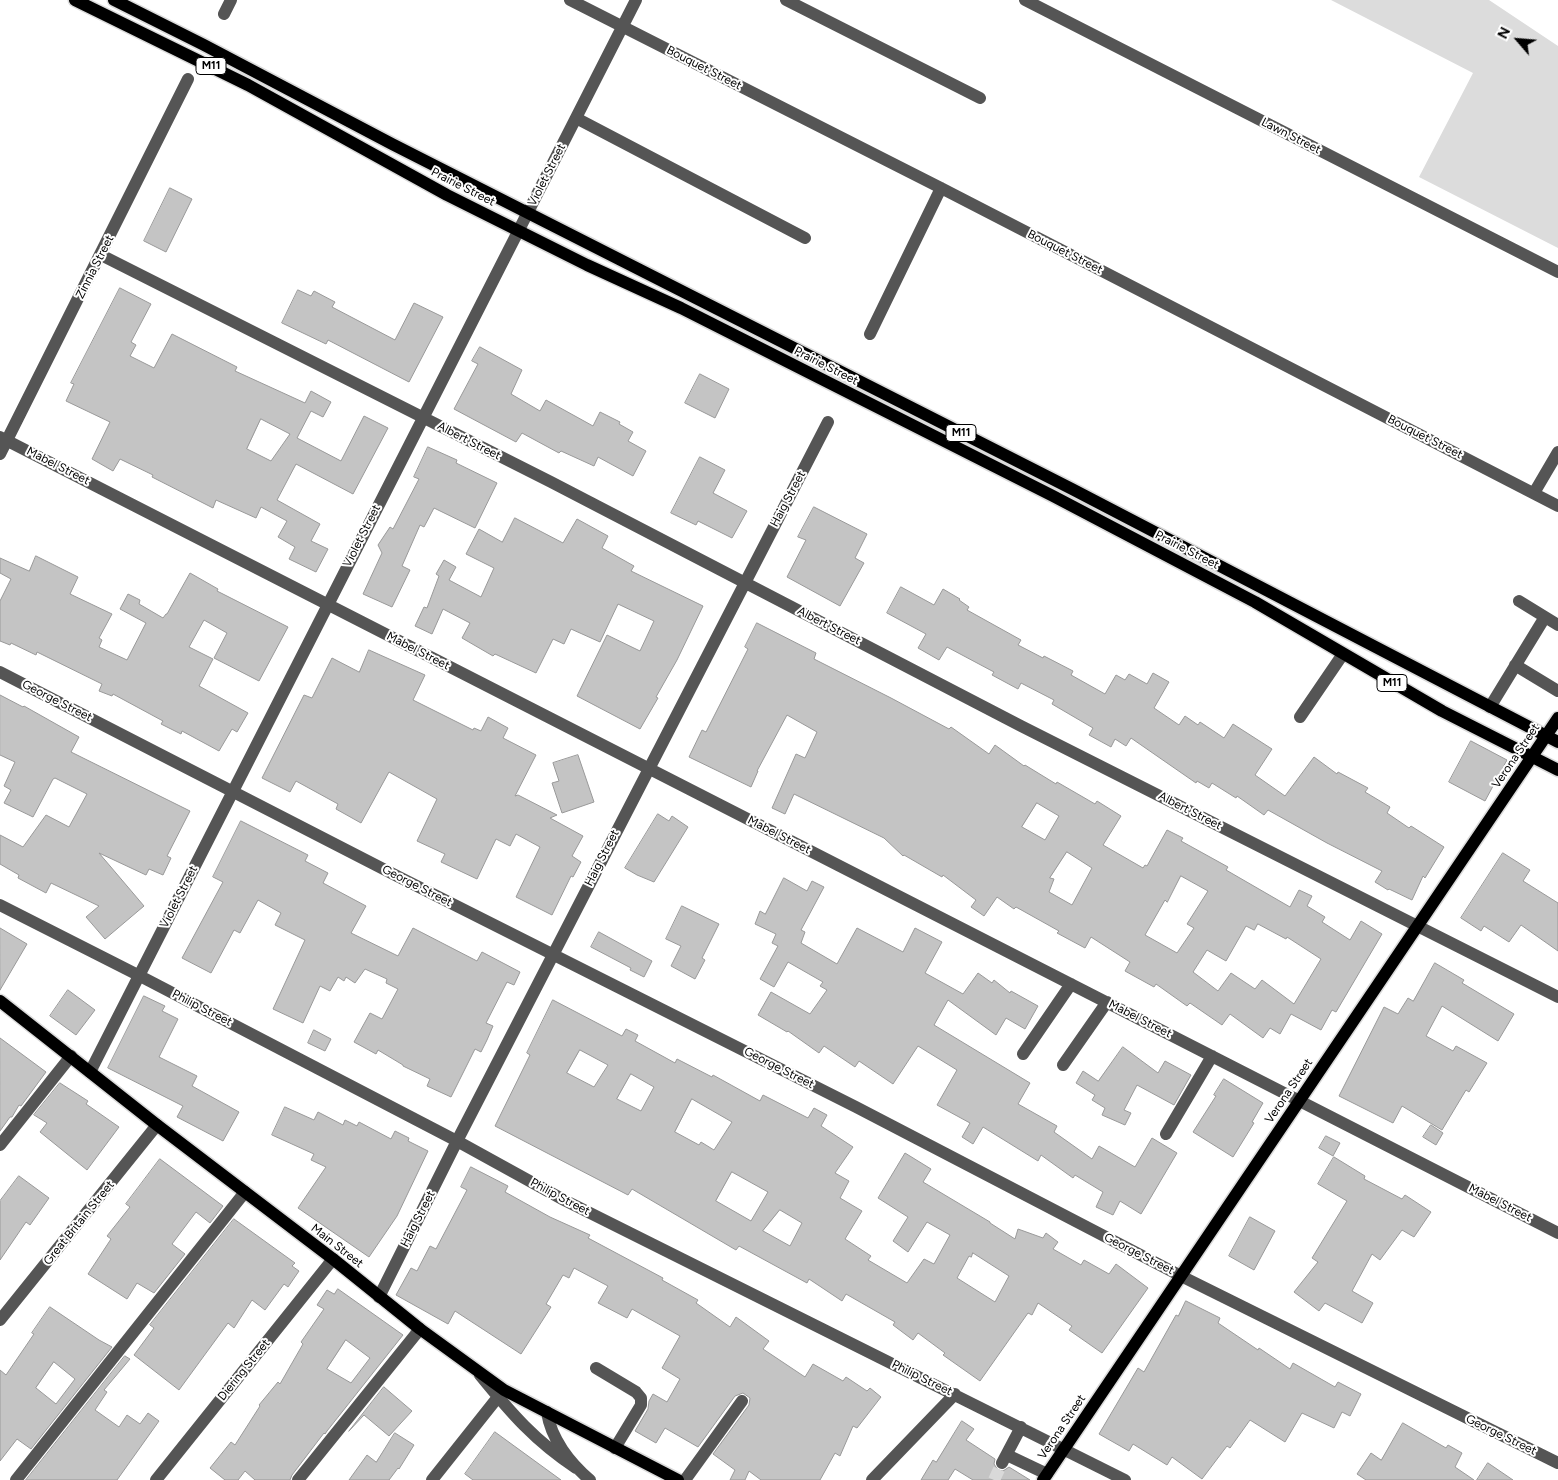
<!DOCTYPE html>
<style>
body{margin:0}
#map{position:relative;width:1558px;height:1480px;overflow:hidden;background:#fff;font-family:Figtree,sans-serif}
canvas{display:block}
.north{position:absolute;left:1493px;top:15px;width:50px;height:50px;-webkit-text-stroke:4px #fff;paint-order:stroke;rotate:297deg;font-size:14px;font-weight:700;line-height:20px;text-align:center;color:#000}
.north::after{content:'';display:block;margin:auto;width:18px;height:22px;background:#000;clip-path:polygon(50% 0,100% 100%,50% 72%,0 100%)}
</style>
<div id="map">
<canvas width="1558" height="1480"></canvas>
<div class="north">N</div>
</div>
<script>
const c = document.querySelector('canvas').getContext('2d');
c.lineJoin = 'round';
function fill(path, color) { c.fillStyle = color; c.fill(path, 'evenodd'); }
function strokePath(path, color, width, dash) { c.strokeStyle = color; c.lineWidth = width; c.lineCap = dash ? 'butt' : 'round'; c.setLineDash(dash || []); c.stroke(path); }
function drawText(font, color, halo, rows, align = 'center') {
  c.font = font + ' Figtree,sans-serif'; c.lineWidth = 4; c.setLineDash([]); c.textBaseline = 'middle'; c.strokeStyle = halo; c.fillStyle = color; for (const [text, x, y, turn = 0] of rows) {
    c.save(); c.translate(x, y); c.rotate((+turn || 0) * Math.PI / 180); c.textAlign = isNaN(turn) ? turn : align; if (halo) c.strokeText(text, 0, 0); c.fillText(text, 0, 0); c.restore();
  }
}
fill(new Path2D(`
 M1331,0H1489L1558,46V248L1419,177L1473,73Z`), '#dcdcdc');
const building = new Path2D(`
 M170,188L192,199L166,252L144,241Z
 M120,288L151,304L131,342L136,345L130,356L154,368L172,334L237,367L235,371L305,403L311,391L331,402L323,417L311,411L297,438L341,461L364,416L388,428L353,494L296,464L277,500L320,524L311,541L328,549L316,572L289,559L295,547L278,537L287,521L261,507L256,518L216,500L213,508L152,477L153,475L120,459L113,471L92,459L110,422L66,401L74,384L71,383ZM261,419L290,434L271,461L247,449Z
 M298,290L311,296L314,291L335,302L332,307L395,340L414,303L443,317L409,382L328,340L326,344L282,323Z
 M480,347L522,370L511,394L540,411L546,400L593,426L600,412L620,422L619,424L633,432L628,441L646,451L633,476L598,457L594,466L561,451L559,453L522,433L516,442L454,409L478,364L472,361Z
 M700,374L729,389L715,418L685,403Z
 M428,447L457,460L456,463L497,483L475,528L434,508L424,527L420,525L402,566L410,570L392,607L363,594L382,553L378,545L390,527L393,529L419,479L414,477Z
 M700,457L725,470L713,493L747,511L732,538L698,521L696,525L671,513Z
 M814,507L867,534L855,558L864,563L840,606L787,577L806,540L798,537Z
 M515,518L563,543L577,519L608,536L602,548L634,566L631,571L703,606L677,660L656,697L658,698L640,729L577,696L607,635L640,651L654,621L618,604L600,642L571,629L564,644L553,639L536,673L495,654L493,656L462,638L470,623L443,609L432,634L415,626L424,607L427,608L439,576L436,574L444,560L456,567L449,580L481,597L494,568L466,554L479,529L502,542Z
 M36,556L78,577L70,594L112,614L99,638L102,640L99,647L127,660L146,623L120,609L128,594L140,600L139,604L163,618L166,614H167L190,573L218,589L217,591L288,627L259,681L214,658L227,633L204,620L189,647L213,659L199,686L248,713L237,732L232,729L219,751L182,731L181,734L161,724L163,721L113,694L112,696L99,691L102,684L37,652L36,655L11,643L10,645L0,641V601L11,579L0,573V558L29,571Z
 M901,587L934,605L943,589L960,599L959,600L969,607L967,610L1021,640L1018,645L1043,658L1044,656L1073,671L1071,675L1105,694L1116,675L1125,680L1129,674L1147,684L1153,673L1169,682L1154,708L1179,725L1185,716L1198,725L1200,722L1224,738L1233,724L1272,749L1255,775L1285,796L1314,757L1337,774L1338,772L1368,788L1365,792L1390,807L1387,813L1409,828L1411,826L1444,847L1425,878L1423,876L1412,900L1389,889L1388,890L1375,882L1382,871L1327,843L1268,810L1264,815L1237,796L1236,798L1212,783L1209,788L1197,781L1196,783L1131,738L1126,746L1115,739L1111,747L1089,735L1093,728L1052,704L1054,700L1021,683L1018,689L992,675L994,672L947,647L939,660L918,648L926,634L887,613Z
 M757,623L816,653L814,659L891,698L949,729L951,727L989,754L995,745L1024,766L1025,765L1056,784L1057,782L1095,804L1097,801L1121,816L1103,845L1143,868L1145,865L1147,866L1167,830L1183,838L1181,841L1228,867L1226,870L1290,907L1299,890L1312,896L1307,906L1325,917L1322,922L1350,940L1361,921L1382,934L1336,1012L1332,1010L1321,1030L1291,1014L1280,1034L1270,1028L1263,1038L1230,1014L1222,1025L1190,1003L1187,1006L1156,984L1154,987L1125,971L1130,962L1091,937L1085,948L1057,933L1059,931L1016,907L1014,909L997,897L984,916L971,907L976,900L943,875L942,877L904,855L903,856L884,838L794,794L785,814L772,808L796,754L805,758L817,732L787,715L757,771H758L751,787L689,757L702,730L706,732L748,649L745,647ZM1037,803L1059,816L1045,840L1022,827ZM1067,852L1092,868L1072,905L1049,892L1054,879L1050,878ZM1181,876L1208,891L1187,924L1194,928L1177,953L1145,935L1165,900L1167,902ZM1258,924L1286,939L1287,937L1321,959L1294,1004L1262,980L1255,989L1231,973L1218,991L1193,972L1207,950L1226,961L1246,926L1254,930Z
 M369,650L425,675L413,700L473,730L474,728L481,731L488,717L508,728L503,738L536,755L515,796L518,795L557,815L550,818L583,836L572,856L581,862L573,877L571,876L552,915L516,897L540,847L516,834L510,846L496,839L477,879L441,862L445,854L417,841L437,799L389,772L361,823L336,809L338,804L296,781L290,792L262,778L304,695L312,698L332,658L359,672Z
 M0,695L23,707L24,706L79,737L71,752L190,811L167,856L171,858L163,875L149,869L146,875L99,853L144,906L105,939L86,917L99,906L51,883L46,893L18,878L19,875L0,864V835L23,847L46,815L69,827L87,794L55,778L53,779L33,817L4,803L11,790L4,786L15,762L0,755Z
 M1471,741L1507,760L1485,801L1449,782Z
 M578,755L594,802L562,813L552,783L559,781L553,763Z
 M658,814L669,821L672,816L688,827L654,882L637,875L625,868Z
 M241,821L308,855L305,861L328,873L323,883L366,906L351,933L398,956L413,928L477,961L482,952L520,972L514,985L507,982L486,1023L493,1026L487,1040L481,1052L475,1049L451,1097L427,1086L430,1079L403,1066V1065L378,1050L376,1054L354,1042L370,1013L382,1019L398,989L386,983L387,979L365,969L355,983L346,977L344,981L338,977L330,991L320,986L303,1023L273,1009L305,940L275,925L281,913L258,900L240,933L234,930L211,973L182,958L223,882L213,877Z
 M1503,853L1530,870L1523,881L1558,903V951L1521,925L1509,942L1484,926L1481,931L1461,918Z
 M784,878L807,891L812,881L824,887L801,930L805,932L801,943L837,964L857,928L903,952L915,928L942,942L925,973L963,994L978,973L992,983L994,980L1010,993L1011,991L1038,1006L1025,1029L1006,1018L996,1035L948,1000L934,1025L1030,1083L1018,1104L1057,1126L1054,1132L1092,1159L1099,1146L1135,1167L1152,1138L1177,1153L1141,1214L1120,1201L1113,1215L1096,1207L1103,1192L1075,1175L1073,1178L1041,1155L1038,1161L983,1127L973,1144L962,1137L970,1123L937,1105L957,1070L918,1046L893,1084L859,1061L855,1067L824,1046L819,1053L788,1031L787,1032L758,1015L771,992L810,1014L827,990L820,986L823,982L788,962L774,987L760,979L778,946L772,943L776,934L755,924L760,911L765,914Z
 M682,906L719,924L702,958L705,960L695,979L671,966L681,946L666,939Z
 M0,928L27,944L0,990Z
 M599,932L652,961L644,977L630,970L631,968L591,947Z
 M1435,963L1464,980L1462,983L1514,1014L1498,1041L1442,1006L1426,1036L1453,1051L1456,1046L1487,1063L1469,1092L1466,1090L1442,1130L1402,1106L1393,1123L1339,1096L1384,1007L1398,1014L1408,998L1413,1001Z
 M68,990L95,1010L76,1035L50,1016Z
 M144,996L165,1006L162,1011L178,1019L159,1057L197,1076L192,1086L239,1112L223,1141L177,1117L183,1106L108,1068Z
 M553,1000L622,1036L626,1029L638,1035L635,1041L675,1063L677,1059L712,1077L713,1075L760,1101L763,1095L808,1118L814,1108L827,1115L821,1126L853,1147L835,1173L849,1181L840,1198L862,1211L845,1239L871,1256L868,1260L907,1283L924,1259L934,1264L950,1235L927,1222L908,1252L893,1241L908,1217L878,1198L905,1153L931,1169L923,1182L990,1222V1223L1015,1239L1018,1229L1043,1238L1046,1233L1058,1242L1053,1249L1081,1265L1084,1260L1109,1274L1116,1264L1148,1288L1102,1353L1069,1330L1072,1326L1038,1303L1032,1315L1028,1313L980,1381L943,1355L945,1353L918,1333L913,1340L893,1325L895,1322L846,1294L842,1301L809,1279L807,1283L739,1246L736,1250L632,1189L628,1195L495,1126L530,1055L527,1053ZM580,1050L608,1065L594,1087L567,1073ZM631,1074L654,1087L641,1111L617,1099ZM692,1099L732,1122L714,1150L701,1142L699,1145L675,1132ZM732,1172L768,1192L751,1221L716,1201ZM780,1210L802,1223L790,1246L763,1231ZM973,1253L1009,1276L995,1302L957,1278L969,1256L971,1257Z
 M314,1030L331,1039L325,1051L308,1043Z
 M0,1038L46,1072L21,1106L19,1105L12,1117H10L0,1131Z
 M1123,1047L1158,1073L1165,1061L1191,1075L1174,1105L1137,1085L1124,1110L1131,1113L1125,1125L1102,1115L1105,1108L1092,1100L1095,1095L1076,1083L1083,1071L1098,1081Z
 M1224,1079L1263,1103L1252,1122L1254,1123L1233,1157L1193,1132L1216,1096L1214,1095Z
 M60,1083L88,1101L86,1104L119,1127L87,1170L40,1132L47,1123L34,1115Z
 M285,1107L314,1120L318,1112L343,1125L345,1120L357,1126L359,1122L391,1139L395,1131L409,1138L408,1141L428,1151L397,1216L369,1257L298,1208L326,1167L311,1160L314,1154L272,1135Z
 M1431,1125L1443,1133L1436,1145L1423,1137Z
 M1326,1136L1340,1143L1333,1156L1319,1148Z
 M1334,1157L1365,1176L1364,1179L1402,1199L1405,1195L1431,1212L1414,1237L1402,1230L1380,1260L1372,1254L1352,1291L1373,1303L1362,1323L1325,1303L1319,1311L1294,1292L1318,1262L1312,1258L1347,1201L1318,1184Z
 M160,1159L223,1206L210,1223L196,1212L172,1244L185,1254L154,1293L137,1283L127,1299L88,1274L111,1239L107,1236L130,1207L126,1204Z
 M471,1167L508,1186L505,1192L550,1217L590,1235L588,1238L663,1278L662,1280L698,1300L696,1303L730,1327L736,1317L769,1341L763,1349L805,1377L813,1364L843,1381L846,1377L867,1391L870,1388L881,1397L857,1428L853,1426L840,1456L835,1453L820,1480H761L749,1471L745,1480H730L735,1470L713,1454L749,1405L750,1398L743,1393L735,1396L698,1447L665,1428L656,1443L635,1431L648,1409L649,1401L653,1394L667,1402L680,1379L662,1368L680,1336L632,1309L627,1318L598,1303L608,1286L574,1268L569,1278L563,1275L546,1304L551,1307L521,1354L455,1311L448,1324L396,1295L411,1268L417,1271L430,1246L436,1249L467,1190L461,1187Z
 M19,1176L49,1198L30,1225L26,1222L0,1260V1201Z
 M1250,1217L1275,1231L1254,1270L1229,1256Z
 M234,1219L295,1263L292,1266L299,1271L288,1287L284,1284L265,1310L252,1300L234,1328L228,1323L179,1390L134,1355L154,1328L150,1325Z
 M338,1289L403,1335L327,1431L325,1434L324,1433L292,1475L290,1480H255L245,1471L238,1480H225L210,1468L231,1442L235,1445L260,1406L259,1405L278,1382L280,1384L303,1344L301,1342L324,1309L317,1305L327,1290L334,1294ZM346,1340L370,1358L351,1383L327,1369Z
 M1186,1301L1220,1318L1218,1323L1258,1350L1259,1348L1290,1369L1293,1363L1335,1387L1338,1382L1361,1394L1350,1416L1342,1412L1334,1428L1302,1413L1285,1442L1250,1420L1230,1448L1227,1446L1202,1479L1172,1457L1167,1465L1133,1444L1129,1451L1099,1434L1138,1368L1144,1372L1176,1315L1178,1316Z
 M50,1307L99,1340L112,1347L31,1449L17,1439L0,1461V1370L6,1375L34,1334L32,1333ZM54,1362L75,1379L56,1404L36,1388Z
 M125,1356L130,1359L104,1390L107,1392L95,1410L119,1427L127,1415L140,1424L148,1413L159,1421L117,1480H26Z
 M384,1387L412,1411L389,1436L364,1415L349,1431Z
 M962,1421L974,1429L966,1440L995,1459L994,1464L998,1470L1003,1471L1009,1467L1030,1480H973L955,1469L948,1480H921L933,1460L936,1462Z
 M1403,1423L1446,1448L1448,1445L1462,1453L1455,1467L1474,1480H1366L1357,1474L1371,1453L1381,1460Z
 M495,1432L561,1480H473L465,1474Z
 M395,1433L414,1445L399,1469L398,1468L389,1480H349L367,1455L376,1462Z
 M1488,1463L1513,1480H1477Z`);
fill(building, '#c4c4c4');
strokePath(building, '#999', 1);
strokePath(new Path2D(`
 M994,1480L1002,1463`), '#d9d9d9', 12, [12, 6]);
const major = new Path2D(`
 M75,0L248,85L447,195L587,265L681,308L1053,496L1255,602L1442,711L1558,770
 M114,0L204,45L392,144L1072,489L1558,742
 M0,1001L157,1125L333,1259L420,1329L504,1390L678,1480
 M1043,1480L1558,718`);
strokePath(major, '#dbdbdb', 15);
strokePath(new Path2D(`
 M570,0L941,188L1558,506
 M786,0L980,98
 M1025,0L1558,272
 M224,14L231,0
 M576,118L805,238
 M101,255L551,482L1021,726L1558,997
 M870,334L941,188
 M0,437L1558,1233
 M0,454L188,79
 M1534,493L1558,452
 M1519,601L1558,625
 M1515,665L1558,691
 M0,672L397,876L856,1107L1181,1276L1558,1463
 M1490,707L1545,617
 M1300,717L1343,654
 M0,905L138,975L457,1141L564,1200L1125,1480
 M1023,1054L1071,984
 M1063,1065L1107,1002
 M90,1072L636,0
 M1166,1134L1212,1056
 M0,1145L71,1056
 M379,1297L457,1141L828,422
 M0,1320L157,1125
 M596,1368L636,1392L641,1398V1405L615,1448
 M480,1375C511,1413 535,1441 576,1468
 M547,1412C551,1439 570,1463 590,1480
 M1007,1455L1047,1474
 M1002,1463L1021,1427
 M16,1480L245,1192
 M156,1480L333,1259
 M298,1480L420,1329
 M432,1480L502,1392
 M685,1480L742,1401
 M872,1480L955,1394`), '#555', 12);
strokePath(major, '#000', 12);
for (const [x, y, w] of [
 [211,66,30],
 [961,433,30],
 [1392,683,30]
]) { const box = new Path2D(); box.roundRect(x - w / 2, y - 8.5, w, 17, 4); c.fillStyle = '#fff'; c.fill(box); strokePath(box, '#000', 1); }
drawText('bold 11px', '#000', null, [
 ["M11",211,66],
 ["M11",961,433],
 ["M11",1392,683]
]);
drawText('12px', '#000', '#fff', [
 ["Bouquet Street",704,68,27],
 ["Lawn Street",1291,136,27],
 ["Violet Street",547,175,-63],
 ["Prairie Street",463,187,27],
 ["Bouquet Street",1065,252,27],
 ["Zinnia Street",95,267,-63],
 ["Prairie Street",826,366,27],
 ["Bouquet Street",1425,437,27],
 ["Albert Street",469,441,27],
 ["Mabel Street",58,466,27],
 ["Haig Street",788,499,-62],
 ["Violet Street",362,536,-63],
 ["Prairie Street",1187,550,27],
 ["Albert Street",829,626,27],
 ["Mabel Street",418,651,27],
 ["George Street",57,701,27],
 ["Verona Street",1516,756,-56],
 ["Albert Street",1190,811,27],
 ["Mabel Street",779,835,27],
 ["Haig Street",602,858,-63],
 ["George Street",417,886,27],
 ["Violet Street",179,897,-63],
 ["Philip Street",202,1008,27],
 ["Mabel Street",1140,1019,27],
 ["George Street",779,1068,27],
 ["Verona Street",1289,1091,-56],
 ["Philip Street",560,1197,28],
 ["Mabel Street",1500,1203,27],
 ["Haig Street",418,1219,-63],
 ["Great Britain Street",79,1223,-51],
 ["Main Street",337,1246,38],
 ["George Street",1139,1254,27],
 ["Diering Street",244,1370,-51],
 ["Philip Street",922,1378,26],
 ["Verona Street",1062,1427,-56],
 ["George Street",1501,1435,26]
]);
</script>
